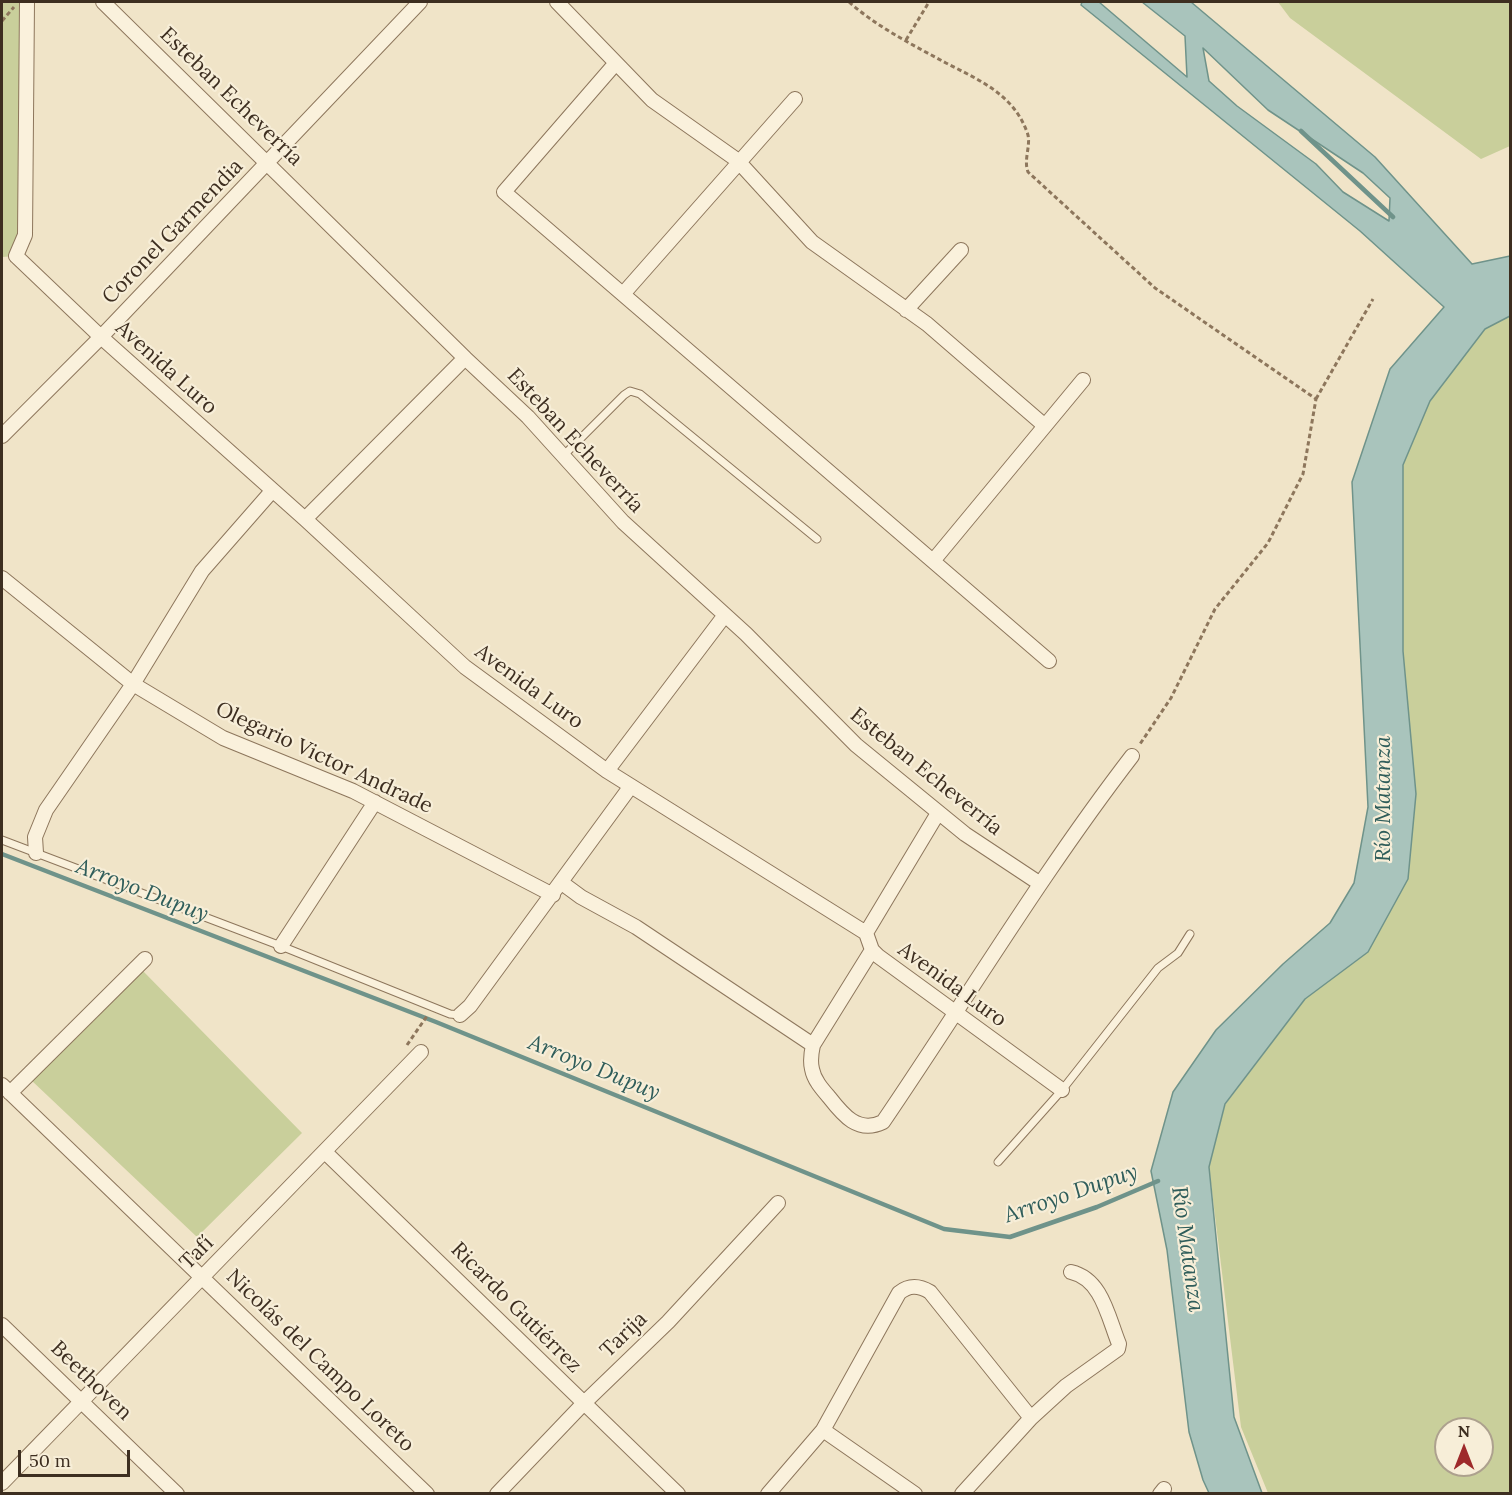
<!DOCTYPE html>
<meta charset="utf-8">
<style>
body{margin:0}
#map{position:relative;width:1512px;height:1495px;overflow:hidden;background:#f0e4c8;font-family:Lora,serif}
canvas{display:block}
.frame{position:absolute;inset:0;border:3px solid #3d2e20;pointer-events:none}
.north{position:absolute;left:1434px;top:1417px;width:60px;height:60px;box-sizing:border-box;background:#f7eed8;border:2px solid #ada18e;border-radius:50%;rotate:0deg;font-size:16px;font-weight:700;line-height:24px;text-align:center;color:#3d2e20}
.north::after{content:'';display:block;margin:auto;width:21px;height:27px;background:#9e2a2b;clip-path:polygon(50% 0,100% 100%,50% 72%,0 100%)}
.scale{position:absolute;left:18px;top:1450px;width:112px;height:27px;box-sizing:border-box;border:3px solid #3d2e20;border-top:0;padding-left:8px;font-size:18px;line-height:21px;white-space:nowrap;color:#3d2e20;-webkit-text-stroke:4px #f7eed8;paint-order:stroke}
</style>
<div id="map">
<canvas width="1512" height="1495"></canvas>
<div class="frame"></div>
<div class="north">N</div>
<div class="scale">50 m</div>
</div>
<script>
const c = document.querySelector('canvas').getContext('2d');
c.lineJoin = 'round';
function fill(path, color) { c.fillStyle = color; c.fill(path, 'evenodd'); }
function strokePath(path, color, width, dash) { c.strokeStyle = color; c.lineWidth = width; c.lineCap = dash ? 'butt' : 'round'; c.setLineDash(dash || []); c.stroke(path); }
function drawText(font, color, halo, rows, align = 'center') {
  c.font = font + ' Lora,serif'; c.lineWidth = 4.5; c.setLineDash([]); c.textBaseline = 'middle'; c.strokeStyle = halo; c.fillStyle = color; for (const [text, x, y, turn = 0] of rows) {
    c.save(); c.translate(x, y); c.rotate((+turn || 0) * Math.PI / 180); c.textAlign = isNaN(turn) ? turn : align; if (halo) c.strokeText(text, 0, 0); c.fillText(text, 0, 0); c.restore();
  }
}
fill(new Path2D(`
 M2,2H27L25,235L16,256L2,257Z
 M1278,2H1510V146L1481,159L1290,18Z
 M1510,316V1493H1268L1241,1427L1209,1167L1225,1105L1305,999L1368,952L1416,794L1403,651V465L1430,401L1485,329ZM1446,1429H1482V1465H1446Z
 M143,971L302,1133L197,1237L31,1080Z`), '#c9cf9b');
const water = new Path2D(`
 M1082,2H1099L1187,77L1185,36L1142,2H1191L1375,157L1472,264L1510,256V316L1485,329L1430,401L1403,465V651L1416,794L1408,879L1368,952L1305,999L1225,1104L1209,1167L1234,1417L1262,1493H1209L1203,1480L1189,1432L1167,1250L1151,1171L1173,1092L1216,1030L1283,964L1330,923L1354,883L1368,807L1352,482L1390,369L1444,307L1360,231L1081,5ZM1203,48L1268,110L1363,173L1390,198L1389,221L1343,192L1316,164L1237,106L1209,81Z`);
fill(water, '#a9c4bc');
strokePath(water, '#6f938a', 1.5);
strokePath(new Path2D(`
 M1301,131L1393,217
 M2,854L436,1022L944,1229L1010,1237L1097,1207L1158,1181`), '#6f938a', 4.5);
const lane = new Path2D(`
 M563,456L624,395L630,391L640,394L817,539
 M2,840L281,946L450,1014L460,1015
 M998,1162L1062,1090L1158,968L1178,953L1190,934`);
const street = new Path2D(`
 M103,2L465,358L528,417L623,522L746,634L856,745L965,834L1039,883
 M557,2L652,100L737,160L812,242L927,324L1045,426
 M615,64L504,192L1049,661
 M16,256L101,337L305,519L465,667L607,771L866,933L872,950L878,956L1062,1090
 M16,256L25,235L27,2
 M623,294L795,99
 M906,310L961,250
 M2,436L101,337L420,2
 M305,519L465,358
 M933,561L1083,380
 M2,578L133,684L223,738L353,791L553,895
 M607,771L725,615
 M36,853L35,837L46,810L133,684L202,571L272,491
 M562,883L581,897L636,927L813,1045C811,1054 810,1061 812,1069C814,1080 822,1089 829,1097C843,1115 858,1134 883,1122C966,1000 1042,873 1132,756
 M866,933L938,813
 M281,946L375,802
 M460,1015L470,1006L631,786
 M813,1045L872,950
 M2,1085L427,1494
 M10,1093L145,959
 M325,1152L678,1494
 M2,1325L177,1494
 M823,1430L915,1494
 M2,1483L421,1052
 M497,1494L583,1404L668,1322L778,1203
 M768,1494L823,1430L899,1293C909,1285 918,1285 930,1292L1031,1418
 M962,1494L1031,1418L1066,1386L1118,1349L1119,1344C1108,1317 1102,1279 1071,1272
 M1160,1494L1164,1489`);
strokePath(lane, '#8d765c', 9);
strokePath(street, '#8d765c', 16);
strokePath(new Path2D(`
 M849,2C877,27 913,45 946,63C979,80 1013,94 1027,132C1032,144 1023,159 1028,172L1155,288L1316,399L1303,474L1268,543L1215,609L1171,698L1140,744
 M2,21L14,7
 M906,40L929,2
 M1316,399L1373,299
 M407,1045L427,1016`), '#8d765c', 3, [4.5, 3]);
strokePath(lane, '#faf1dc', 7);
strokePath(street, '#faf1dc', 14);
drawText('21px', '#3d2e20', '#f7eed8', [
 ["Esteban Echeverría",231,97,44],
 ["Coronel Garmendia",173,232,-46],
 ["Avenida Luro",166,368,42],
 ["Esteban Echeverría",575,441,47],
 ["Avenida Luro",529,687,36],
 ["Olegario Victor Andrade",324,758,25],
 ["Esteban Echeverría",926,772,39],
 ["Avenida Luro",952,985,36],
 ["Tafí",197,1253,-45],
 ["Ricardo Gutiérrez",516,1308,45],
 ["Tarija",624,1335,-44],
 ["Nicolás del Campo Loreto",320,1361,44],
 ["Beethoven",91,1381,44]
]);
drawText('italic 22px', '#2f5d5a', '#f7eed8', [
 ["Río Matanza",1384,799,-90],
 ["Arroyo Dupuy",142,891,21],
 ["Arroyo Dupuy",594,1068,22],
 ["Arroyo Dupuy",1071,1194,-19],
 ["Río Matanza",1187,1249,82]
]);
</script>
